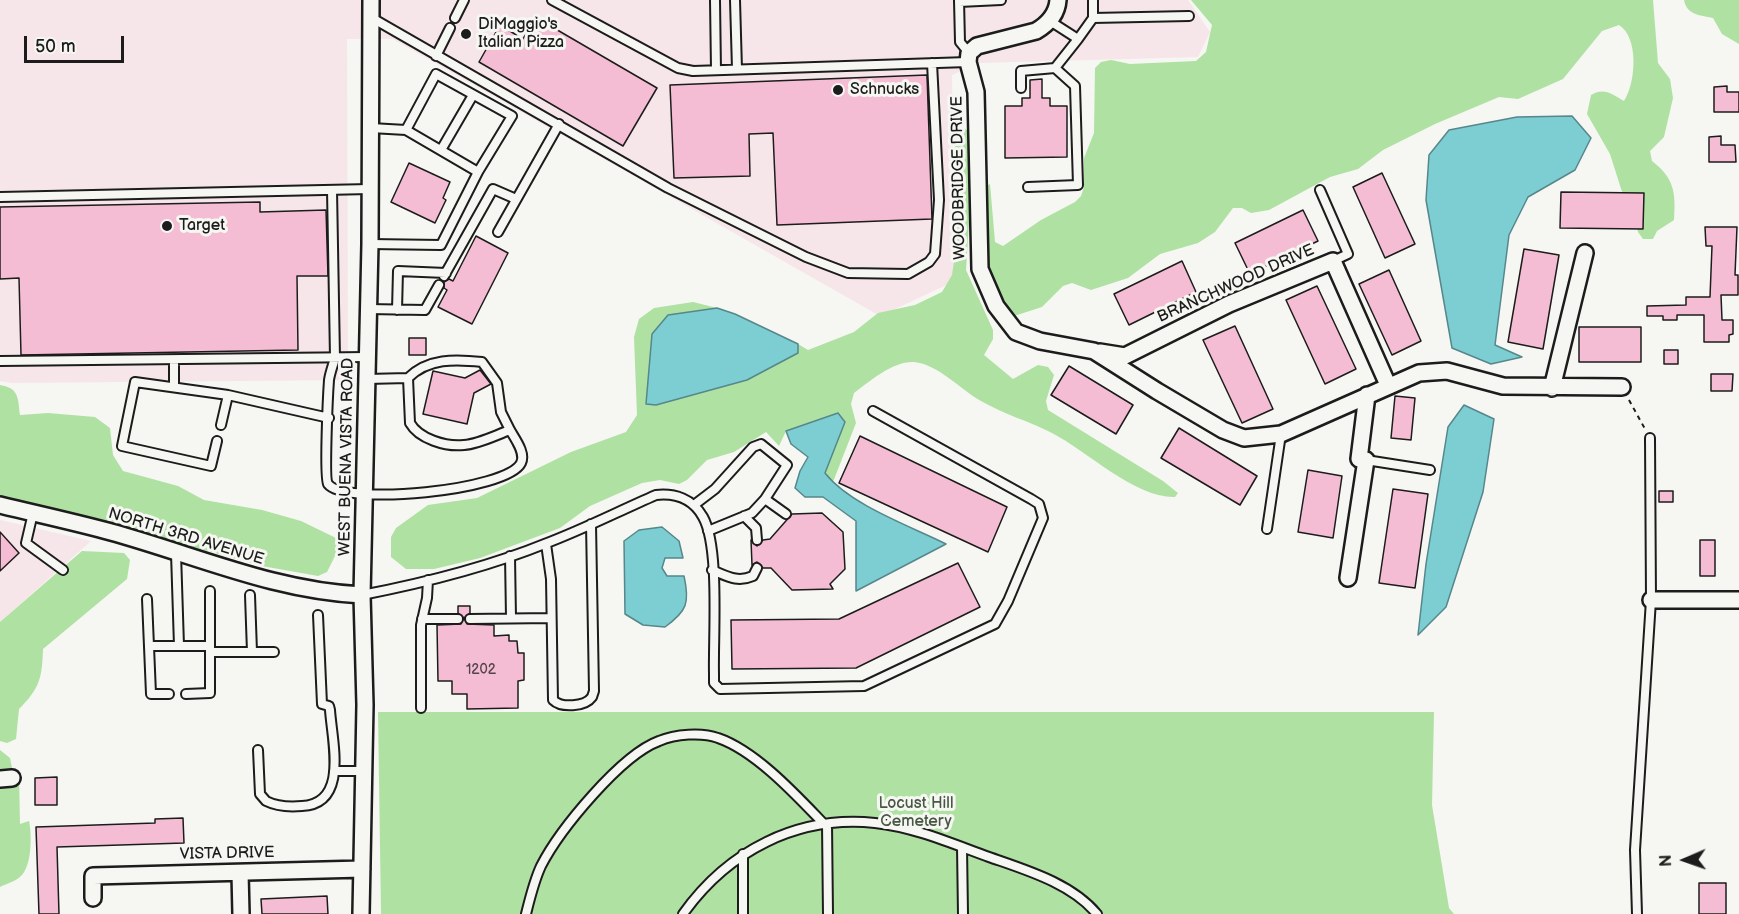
<!DOCTYPE html>
<style>
body{margin:0}
#map{position:relative;width:1739px;height:914px;overflow:hidden;background:#f6f6f2;font-family:"Balsamiq Sans",sans-serif}
canvas{display:block}
.north{position:absolute;left:1655px;top:830px;width:60px;height:60px;-webkit-text-stroke:4px #f6f6f2;paint-order:stroke;rotate:268deg;font-size:16px;font-weight:700;line-height:24px;text-align:center;color:#1c1c1c}
.north::after{content:'';display:block;margin:auto;width:21px;height:27px;background:#1c1c1c;clip-path:polygon(50% 0,100% 100%,50% 72%,0 100%)}
.scale{position:absolute;left:24px;top:36px;width:100px;height:27px;box-sizing:border-box;border:3px solid #1c1c1c;border-top:0;padding-left:8px;font-size:18px;line-height:21px;white-space:nowrap;color:#1c1c1c;-webkit-text-stroke:4px #f6f6f2;paint-order:stroke}
</style>
<div id="map">
<canvas width="1739" height="914"></canvas>
<div class="north">N</div>
<div class="scale">50 m</div>
</div>
<script>
const c = document.querySelector('canvas').getContext('2d');
c.lineJoin = 'round';
function fill(path, color) { c.fillStyle = color; c.fill(path, 'evenodd'); }
function strokePath(path, color, width, dash) { c.strokeStyle = color; c.lineWidth = width; c.lineCap = dash ? 'butt' : 'round'; c.setLineDash(dash || []); c.stroke(path); }
function drawText(font, color, halo, rows, align = 'center') {
  c.font = font + ' "Balsamiq Sans",sans-serif'; c.lineWidth = 6; c.setLineDash([]); c.textBaseline = 'middle'; c.strokeStyle = halo; c.fillStyle = color; for (const [text, x, y, turn = 0] of rows) {
    c.save(); c.translate(x, y); c.rotate((+turn || 0) * Math.PI / 180); c.textAlign = isNaN(turn) ? turn : align; if (halo) c.strokeText(text, 0, 0); c.fillText(text, 0, 0); c.restore();
  }
}
fill(new Path2D(`
 M0,0H1188L1210,32L1198,57L979,63L952,75L955,281L880,316L393,39H347L348,380L11,383L0,381Z
 M0,520L91,541L0,622Z`), '#f6e5e9');
fill(new Path2D(`
 M1191,0H1653L1658,63L1670,79L1673,98L1664,137L1650,151L1652,161C1674,178 1676,192 1674,220L1657,231L1653,239H1643L1638,232L1634,214L1624,198L1610,154L1587,114L1591,95C1604,87 1612,94 1624,101C1636,83 1639,37 1619,25L1602,31L1563,79L1518,99L1499,97L1435,124L1383,150L1358,169L1330,177L1269,210L1251,213L1242,208H1233L1215,232L1198,243L1160,254L1128,278L1091,290L1072,283L1063,286L1042,307L1014,316L989,288L979,225L982,189L990,184L995,242L1003,246L1041,220L1075,202L1081,196L1084,187V158L1094,133L1095,68L1101,62L1111,60L1130,64L1196,61L1206,52L1212,25Z
 M1684,0H1739V44L1722,34L1713,18C1699,15 1687,15 1684,0Z
 M962,127L970,132L973,160L966,270L993,330V339L984,355L1013,379L1038,365L1048,367L1054,375L1046,401L1048,410L1163,481L1178,493L1175,497C1135,498 1087,451 1052,433C1029,421 1003,414 981,401C961,390 938,364 914,362C893,361 870,381 854,393L851,404L856,423L833,482L825,473L845,422L838,413L786,431L779,446L766,432L734,452L707,460L687,480L679,484L660,480L642,483L590,506L560,528L480,558L434,569H406L391,557V537L396,528L428,505L477,498L571,452L626,432L637,415L634,337L639,319L654,308L693,302L717,308L668,315L646,403L656,405L798,353V344L808,350L854,332L878,313L915,305L942,292L952,275L955,255V134Z
 M0,385C19,388 18,398 20,415L48,413L95,417L110,428L113,455L123,471L178,486L204,500L262,510L301,521L336,538L340,546L327,572L318,576L262,566L139,532L130,527L0,503Z
 M82,551L124,553L130,560L127,579L43,649C42,678 40,688 19,709L16,739L7,743L0,741V622Z
 M378,712H1434L1432,805L1449,908L1454,914H381Z
 M0,750L10,758L12,768L19,775L20,824L29,821C32,834 32,866 21,876C16,881 6,884 0,887Z`), '#afe1a2');
const water = new Path2D(`
 M1572,116L1591,138L1575,170L1528,197L1509,235L1495,345L1522,357L1491,364L1452,348L1426,200L1429,155L1449,130L1517,117Z
 M717,308L735,314L798,344V353L747,380L656,405L646,404L652,334L668,315Z
 M1464,405L1494,419L1483,492L1446,607L1418,635L1426,564L1448,427Z
 M838,413L845,422L825,473C850,505 910,526 946,544L856,591V521L823,497H805L795,488L800,471L808,457L791,444L786,431Z
 M662,527L679,541L683,558H665L662,568L667,576H684C690,603 687,611 665,627L643,625L625,614L624,541L639,530Z`);
fill(water, '#7dced3');
strokePath(water, '#56878a', 1.5);
const building = new Path2D(`
 M535,17L657,88L623,146L479,62L500,25L523,39Z
 M927,75L932,219L777,225L773,133L749,134L750,176L674,178L670,85Z
 M1042,79V98H1050V106H1067V157L1005,158V106H1022V98H1030V80Z
 M1727,86V92H1739V112H1714V87Z
 M1721,136V145H1735L1736,162H1709V137Z
 M409,163L450,182L443,198L446,200L435,223L391,202Z
 M1382,173L1415,244L1385,258L1353,187Z
 M1561,192L1644,193L1643,229L1560,228Z
 M260,202V212L326,210L328,276H297L298,350L21,355L19,278L0,279V207Z
 M1303,210L1318,241L1250,274L1235,243Z
 M1705,227H1737L1735,275H1738V295H1721L1722,320H1733V334L1729,335V342H1704V315H1677V320H1663V316H1647V306L1686,305V297H1710L1712,246H1706Z
 M476,236L508,253L472,324L438,307L447,290L444,288V282L449,279L453,281Z
 M1524,249L1559,255L1543,349L1508,342Z
 M1182,261L1196,292L1129,325L1114,294Z
 M1389,270L1421,341L1392,355L1359,284Z
 M1317,286L1356,369L1325,384L1286,300Z
 M1235,326L1273,409L1242,423L1203,340Z
 M1579,327H1641V362H1579Z
 M409,338H426V355H409Z
 M1664,350H1678V364H1664Z
 M1069,366L1133,405L1116,434L1051,395Z
 M480,370L491,384L474,393L467,424L423,414L433,371L465,378Z
 M1711,374H1733L1732,391H1711Z
 M1395,396L1415,398L1411,440L1391,438Z
 M1179,428L1257,476L1240,505L1161,458Z
 M860,436L1007,507L988,552L839,483Z
 M1308,470L1342,476L1333,538L1298,532Z
 M1393,489L1428,494L1415,588L1379,583Z
 M1659,491H1673V502H1659Z
 M822,513L843,532L845,569L830,584L833,589L792,590L771,568H763L757,562L752,565L751,540L757,546L763,540L770,539L792,514Z
 M0,532L19,553L0,571Z
 M1700,540H1715V576H1700Z
 M958,563L980,607L856,668L732,669L731,620L839,619Z
 M458,606H470V613L464,618L467,624L494,625V636L509,635V641H517L518,653H524V680L518,681V708L467,709V694H452V681H438L437,625L461,624L464,618L458,613Z
 M57,777V805H35V778Z
 M183,818L184,843L57,847L59,914H39L36,827L155,823V819Z
 M1699,883H1726V914H1699Z
 M327,896L328,914H262L261,899Z`);
fill(building, '#f5bdd3');
strokePath(building, '#1c1c1c', 1.5);
const lane = new Path2D(`
 M552,0L678,68L693,71L968,62
 M715,0L716,70
 M735,0L737,69
 M959,0L960,42L969,53
 M959,2L1001,0
 M372,18L668,188L806,257L848,273L908,274L929,262L935,254L939,200L932,63
 M455,18L464,0
 M1093,18L1189,16
 M1050,21L1078,39L1093,18V0
 M436,56L450,28
 M1021,88V71L1055,68L1078,39
 M406,130L436,74L512,116L478,172
 M441,150L473,95
 M1028,187L1078,185L1075,86L1055,68
 M332,190L335,358C333,365 330,373 329,380C328,394 324,478 328,484C345,506 507,491 521,463C526,453 515,439 510,430C496,435 479,444 464,445C446,447 419,439 410,423L408,378L367,379
 M1320,190L1348,254L1333,261
 M0,197L370,189
 M498,232L559,124
 M370,244L441,245L478,172L406,130L371,128
 M444,276L493,189L516,199
 M368,309L425,310L439,285
 M397,310L398,271L446,273
 M0,361L367,357
 M174,361V387
 M408,378C428,358 455,359 482,362L497,383L501,412L510,430
 M221,425L228,395
 M217,441L211,466L122,446L135,382L228,395L329,418
 M1366,460L1430,470
 M765,499L786,514
 M694,505L715,489L753,447L761,444L787,465L765,499L752,513L708,531
 M33,513L26,543L63,570
 M744,516L756,528L757,540
 M1267,529L1281,434
 M546,544L551,579L553,700C561,708 585,707 592,697L594,691L591,524
 M176,553L179,646
 M510,556L511,618
 M712,570C727,576 737,583 753,576L757,568
 M250,595L252,652
 M362,595C424,583 488,567 547,543C584,529 619,511 656,495C675,493 693,499 703,517C720,547 713,637 714,674V683L720,689L864,686L995,624L1008,601L1043,518L1039,504L1031,499L873,411
 M147,599L151,694H169
 M422,619H458
 M470,619L551,618
 M150,646H210
 M210,652H274
 M186,694L210,693V591
 M421,708V625L427,598L428,580
 M258,750L260,794L266,801C276,806 291,807 302,806C349,804 332,741 330,710L329,706L322,704L318,615
 M334,771H364
 M827,824L828,914
 M962,847L963,914
 M743,854V914
 M526,914C530,898 534,881 541,866C560,829 621,755 659,741C675,734 702,732 718,738C756,751 797,796 824,824
 M683,914C728,851 797,815 875,823C914,827 953,844 989,857C1026,870 1071,883 1097,914
 M1637,914L1635,850L1651,600L1650,438`);
const street = new Path2D(`
 M1058,0C1057,14 1048,24 1036,31L977,46L969,53L968,62L976,92L980,269L996,306L1016,332L1040,341L1094,351L1157,391L1223,430L1244,438L1281,434L1419,373L1447,371L1503,386L1622,387
 M1100,352L1125,356L1229,304L1333,261L1388,385
 M1552,388L1585,253
 M0,505C37,514 74,522 111,532C195,555 274,591 362,595
 M1348,578L1366,460L1359,459L1367,395
 M1651,600H1739
 M0,779L12,778
 M240,873L241,914
 M93,898V876L362,869
 M361,914L365,705L362,595L370,244L371,0`);
strokePath(lane, '#1c1c1c', 12);
strokePath(street, '#1c1c1c', 20);
strokePath(new Path2D(`
 M1629,400L1645,429`), '#1c1c1c', 2, [4.5, 4.5]);
strokePath(lane, '#f6f6f2', 8);
strokePath(street, '#f6f6f2', 15);
for (const [x, y, r, color] of [
 [466,34,6,"#1c1c1c"],
 [838,90,6,"#1c1c1c"],
 [167,226,6,"#1c1c1c"]
]) { const dot = new Path2D(); dot.arc(x, y, r, 0, 2 * Math.PI); c.fillStyle = color; c.fill(dot); strokePath(dot, '#f6f6f2', 2); }
drawText('14px', '#52444a', null, [
 ["1202",481,670]
]);
drawText('16px', '#1c1c1c', '#f6f6f2', [
 ["DiMaggio's",478,25],
 ["Italian Pizza",478,43],
 ["Schnucks",850,90],
 ["Target",179,226]
], 'left');
drawText('16px', '#1c1c1c', '#f6f6f2', [
 ["WOODBRIDGE DRIVE",959,178,-91],
 ["BRANCHWOOD DRIVE",1236,284,-24],
 ["WEST BUENA VISTA ROAD",347,457,-89],
 ["NORTH 3RD AVENUE",186,537,17],
 ["VISTA DRIVE",227,854,-1]
]);
drawText('16px', '#485744', '#f6f6f2', [
 ["Locust Hill",916,804],
 ["Cemetery",916,822]
]);
</script>
